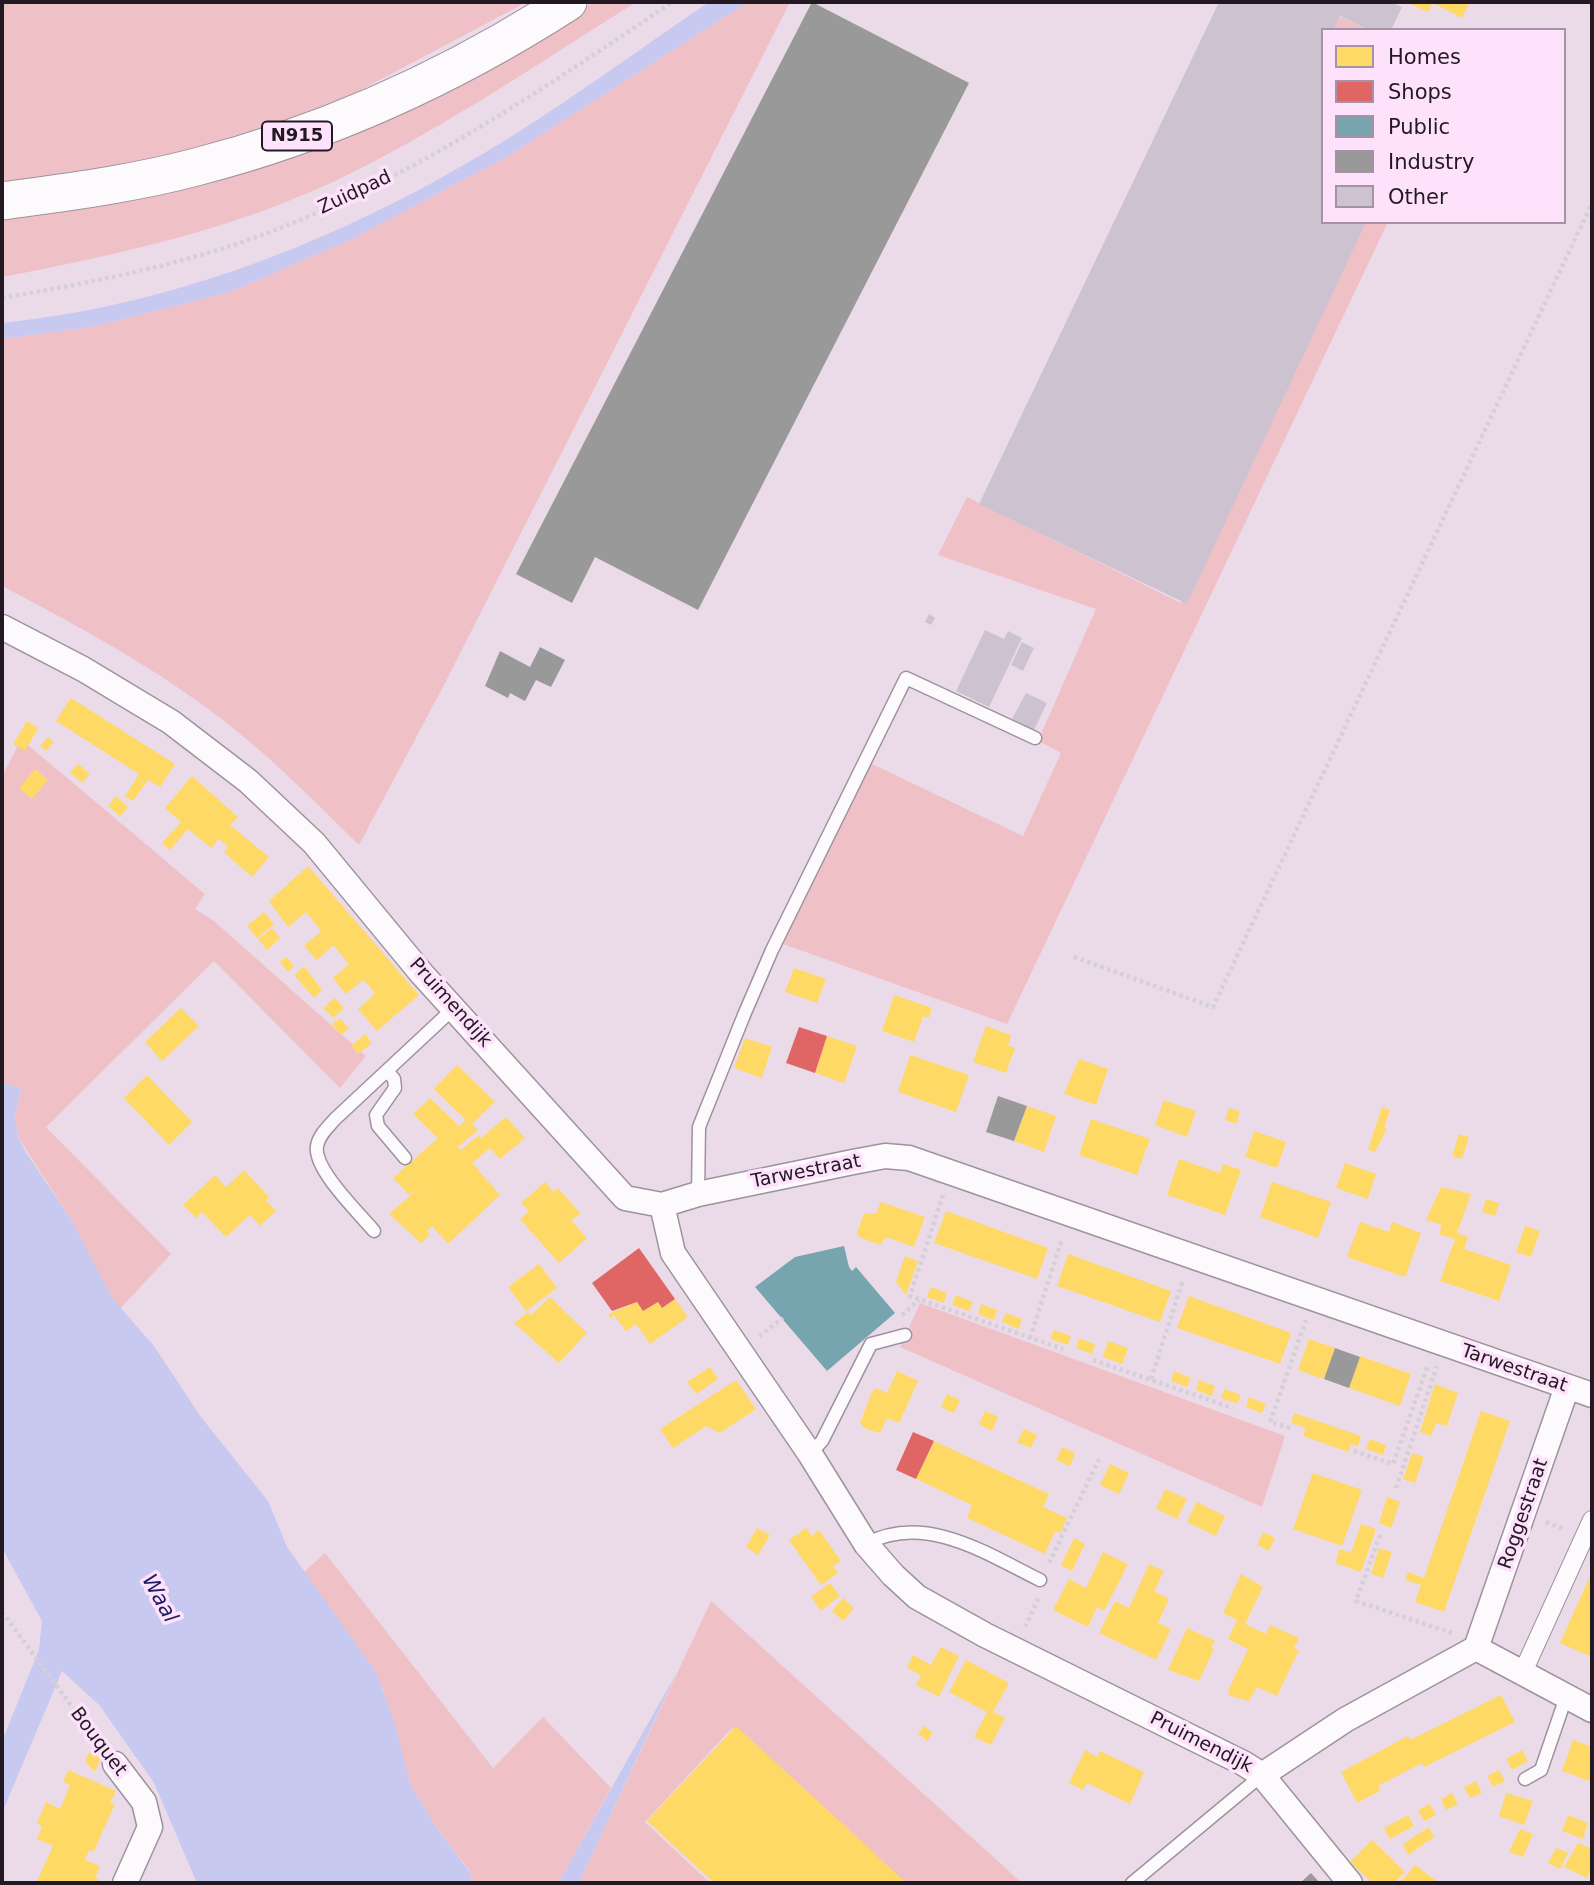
<!DOCTYPE html>
<style>
body{margin:0}
#map{position:relative;width:1594px;height:1885px;overflow:hidden;background:#ebdbe9;font-family:"DejaVu Sans",sans-serif}
canvas{display:block}
.frame{position:absolute;inset:0;border:4px solid #231923;pointer-events:none}
.legend{position:absolute;left:1321px;top:28px;width:245px;height:196px;box-sizing:border-box;background:#fee2fc;border:2px solid #a692a5;margin:0;padding:9px 12px;list-style:none;font-size:21px;color:#231923}
.legend li{display:flex;align-items:center;gap:14px;height:35px}
.legend b{width:35px;border:2px solid #a692a5}
</style>
<div id="map">
<canvas width="1594" height="1885"></canvas>
<div class="frame"></div>
<ul class="legend">
<li><b style="height:19px;background:#ffd966"></b>Homes</li>
<li><b style="height:19px;background:#e06666"></b>Shops</li>
<li><b style="height:19px;background:#76a5af"></b>Public</li>
<li><b style="height:19px;background:#999"></b>Industry</li>
<li><b style="height:19px;background:#cdc3d0"></b>Other</li>
</ul>
</div>
<script>
const c = document.querySelector('canvas').getContext('2d');
c.lineJoin = 'round';
function fill(path, color) { c.fillStyle = color; c.fill(path, 'evenodd'); }
function strokePath(path, color, width, dash) { c.strokeStyle = color; c.lineWidth = width; c.lineCap = dash ? 'butt' : 'round'; c.setLineDash(dash || []); c.stroke(path); }
function drawText(font, color, halo, rows, align = 'center') {
  c.font = font + ' "DejaVu Sans",sans-serif'; c.lineWidth = 7; c.setLineDash([]); c.textBaseline = 'middle'; c.strokeStyle = halo; c.fillStyle = color; for (const [text, x, y, turn = 0] of rows) {
    c.save(); c.translate(x, y); c.rotate((+turn || 0) * Math.PI / 180); c.textAlign = isNaN(turn) ? turn : align; if (halo) c.strokeText(text, 0, 0); c.fillText(text, 0, 0); c.restore();
  }
}
fill(new Path2D(`
 M2,2H527L338,102L211,147L82,176L2,187Z
 M594,2H636C544,60 453,122 355,171C246,227 122,254 2,277V215L64,210L560,24Z
 M748,2H790L444,685L359,845C323,810 288,774 250,742C176,679 88,631 2,586V339L95,326L230,292L352,239L508,156Z
 M1333,14L1370,30H1325Z
 M1323,222H1388L1007,1024L783,944L870,763L1023,836L1061,753L1038,741L1096,609L938,555L967,497L1181,603L1299,364Z
 M21,739L205,894L195,909L214,921L366,1056L340,1088L214,961L46,1127L171,1254L120,1309L103,1284L70,1218L18,1137L15,1115L21,1089L2,1082V777Z
 M920,1303L1285,1436L1262,1507L900,1347Z
 M325,1553L493,1768L543,1717L611,1788L558,1883H473L469,1870L434,1824L410,1784L383,1689L304,1572Z
 M711,1601L1022,1883H898L732,1728L645,1822L710,1883H579Z`), '#efc1c7');
fill(new Path2D(`
 M709,2H748L508,156L352,239L230,292L95,326L2,339V323C184,304 357,233 512,136C579,94 644,46 709,2Z
 M2,1082L21,1089L15,1115L18,1137L25,1151L70,1218L113,1299L154,1346L201,1417L268,1501L287,1547L376,1672L394,1721L410,1784L434,1824L469,1871L473,1883H197L154,1783L100,1706L62,1671L2,1813V1741L39,1650L42,1621L2,1548Z
 M677,1672L579,1883H558Z`), '#c7c9f1');
fill(new Path2D(`
 M1406,2H1470L1462,18L1433,3L1428,12Z
 M71,698L175,764L160,787L148,780L133,801L125,796L139,774L56,721Z
 M27,721L38,728L25,751L13,744Z
 M48,737L54,742L46,751L40,746Z
 M78,764L90,774L82,783L70,773Z
 M35,769L48,780L32,799L19,788Z
 M192,776L238,817L230,825L269,857L252,877L224,852L228,847L219,839L211,848L188,829L170,850L162,843L181,822L165,808Z
 M116,796L128,807L120,816L108,806Z
 M308,866L419,995L377,1031L358,1009L375,994L370,987L363,980L346,994L333,978L349,964L333,945L317,960L304,946L321,931L306,912L288,927L269,901Z
 M264,912L274,924L257,938L247,926Z
 M272,928L280,938L267,950L258,939Z
 M286,957L294,966L288,972L280,962Z
 M304,966L322,990L314,998L294,975Z
 M794,968L826,979L817,1003L785,992Z
 M894,995L932,1008L929,1018L923,1016L914,1042L882,1031Z
 M335,998L344,1008L333,1018L323,1008Z
 M181,1008L199,1026L162,1061L145,1042Z
 M340,1018L349,1028L341,1035L332,1024Z
 M986,1026L1011,1035L1008,1045L1015,1048L1006,1073L973,1062Z
 M365,1034L372,1043L358,1054L351,1046Z
 M827,1036L857,1046L844,1083L815,1073Z
 M745,1038L772,1047L762,1078L734,1068Z
 M910,1055L969,1075L956,1112L898,1092Z
 M1079,1059L1108,1069L1096,1105L1064,1094Z
 M457,1065L495,1102L472,1124L478,1130L458,1147L461,1150L479,1135L481,1138L506,1117L525,1138L500,1159L490,1148L472,1163L500,1195L448,1244L432,1226L427,1231L430,1235L421,1243L389,1214L420,1187L409,1195L393,1178L438,1138L413,1114L430,1098L459,1126L466,1120L434,1089Z
 M147,1075L192,1122L169,1145L124,1098Z
 M1164,1100L1196,1111L1187,1137L1155,1125Z
 M1027,1106L1056,1116L1044,1152L1014,1141Z
 M1382,1107L1390,1110L1384,1127L1387,1128L1375,1152L1368,1149Z
 M1229,1108L1240,1111L1236,1124L1225,1120Z
 M1091,1119L1150,1139L1137,1175L1079,1155Z
 M1254,1131L1286,1142L1277,1168L1245,1157Z
 M1459,1134L1469,1137L1462,1159L1452,1156Z
 M1179,1159L1220,1173L1223,1164L1241,1170L1225,1215L1167,1195Z
 M1345,1163L1376,1174L1368,1199L1336,1188Z
 M244,1170L269,1197L266,1200L276,1211L260,1226L250,1215L226,1237L202,1212L196,1218L183,1205L215,1175L226,1187Z
 M545,1182L553,1192L558,1188L581,1214L571,1220L587,1238L559,1263L520,1219L529,1211L521,1203Z
 M1272,1182L1331,1202L1318,1238L1260,1217Z
 M1441,1187L1471,1194L1457,1233L1468,1237L1464,1249L1511,1265L1499,1301L1440,1281L1455,1239L1439,1234L1442,1225L1426,1220Z
 M1486,1199L1499,1203L1495,1216L1482,1212Z
 M881,1202L925,1217L914,1247L886,1237L880,1245L859,1237L857,1233L864,1213L876,1214Z
 M946,1211L1048,1248L1037,1279L934,1243Z
 M1360,1222L1389,1232L1392,1222L1421,1233L1405,1277L1347,1257Z
 M1525,1226L1540,1231L1531,1257L1516,1252Z
 M1068,1254L1171,1291L1160,1322L1057,1286Z
 M905,1256L918,1261L906,1295L896,1282Z
 M539,1264L557,1288L526,1311L508,1287Z
 M931,1287L947,1293L944,1303L927,1297Z
 M956,1295L973,1302L969,1311L952,1305Z
 M1189,1296L1291,1333L1280,1364L1177,1328Z
 M550,1297L587,1333L559,1363L514,1323L528,1312L531,1315Z
 M675,1299L688,1317L650,1344L636,1324L626,1331L614,1315L611,1318L608,1314L637,1302L643,1311L658,1302L662,1308Z
 M981,1304L997,1310L994,1320L978,1314Z
 M1006,1313L1022,1319L1019,1329L1002,1322Z
 M1054,1330L1071,1336L1068,1345L1050,1339Z
 M1079,1338L1095,1344L1092,1354L1076,1348Z
 M1309,1339L1335,1348L1324,1379L1298,1370Z
 M1108,1341L1128,1348L1122,1364L1103,1357Z
 M1360,1356L1411,1374L1400,1406L1349,1388Z
 M710,1367L718,1379L696,1394L687,1382Z
 M897,1371L918,1381L899,1423L887,1418L880,1433L866,1429L860,1423L871,1394L875,1388L887,1393Z
 M1174,1371L1191,1378L1187,1387L1171,1381Z
 M736,1380L756,1409L720,1433L706,1426L673,1448L660,1429Z
 M1199,1380L1215,1386L1212,1396L1196,1390Z
 M1435,1384L1458,1393L1447,1426L1436,1423L1431,1436L1420,1432Z
 M1224,1389L1241,1395L1237,1404L1221,1398Z
 M947,1394L960,1400L954,1413L941,1407Z
 M1249,1397L1266,1404L1262,1413L1246,1407Z
 M985,1411L998,1417L992,1431L979,1424Z
 M1481,1411L1510,1421L1444,1612L1415,1602L1421,1585L1405,1580L1408,1572L1424,1578Z
 M1294,1413L1361,1436L1358,1446L1351,1444L1348,1452L1303,1436L1306,1428L1291,1423Z
 M1024,1429L1037,1435L1031,1448L1017,1442Z
 M1370,1439L1386,1445L1383,1455L1366,1449Z
 M934,1441L1049,1494L1043,1507L1067,1518L1060,1533L1055,1531L1045,1554L967,1518L972,1505L916,1479Z
 M1062,1447L1075,1453L1070,1466L1056,1460Z
 M1412,1453L1424,1457L1415,1483L1403,1479Z
 M1110,1464L1129,1473L1119,1494L1100,1485Z
 M1313,1473L1362,1490L1342,1546L1293,1529Z
 M1165,1489L1187,1499L1177,1519L1156,1509Z
 M1387,1497L1400,1502L1391,1528L1379,1523Z
 M1197,1502L1225,1516L1216,1536L1187,1522Z
 M1361,1524L1376,1529L1361,1572L1335,1563L1340,1549L1351,1553Z
 M757,1528L770,1535L758,1555L746,1547Z
 M806,1528L812,1536L819,1530L841,1561L833,1566L838,1573L821,1585L789,1540Z
 M1263,1532L1275,1538L1269,1551L1257,1545Z
 M1074,1538L1085,1544L1072,1571L1061,1565Z
 M1379,1548L1392,1552L1383,1578L1371,1574Z
 M1103,1552L1128,1564L1104,1611L1097,1607L1088,1627L1053,1610L1069,1579L1086,1588Z
 M1149,1564L1164,1571L1154,1591L1169,1599L1158,1623L1171,1629L1156,1660L1099,1633L1115,1601L1129,1608Z
 M1592,1572V1657L1560,1643Z
 M1241,1574L1263,1587L1245,1624L1266,1634L1270,1625L1299,1638L1294,1648L1299,1650L1277,1696L1257,1687L1249,1701L1230,1696L1228,1691L1248,1649L1228,1639L1237,1620L1223,1613Z
 M830,1583L840,1596L821,1611L811,1597Z
 M843,1598L854,1608L843,1621L832,1611Z
 M1187,1628L1215,1641L1211,1648L1214,1649L1199,1681L1168,1670Z
 M941,1647L959,1656L939,1697L916,1685L921,1676L907,1667L913,1655L931,1665Z
 M966,1660L1009,1683L993,1712L1005,1718L991,1745L974,1737L987,1712L949,1692Z
 M1501,1695L1515,1722L1424,1767L1422,1763L1378,1786L1380,1791L1357,1803L1341,1772L1408,1736L1410,1740Z
 M736,1726L845,1826L906,1883H714L647,1821Z
 M924,1726L933,1733L927,1741L918,1734Z
 M1573,1740L1592,1747V1782L1562,1771Z
 M92,1747L101,1757L95,1772L85,1761Z
 M1085,1750L1097,1757L1100,1751L1144,1772L1130,1804L1087,1783L1083,1790L1069,1783Z
 M1522,1750L1528,1761L1512,1770L1506,1759Z
 M68,1770L116,1791L110,1803L115,1804L104,1828L94,1851L89,1850L85,1860L100,1866L95,1878L99,1880L97,1883H43L37,1881L53,1846L37,1839L42,1827L37,1823L46,1802L60,1809L70,1785L63,1782Z
 M1499,1770L1505,1781L1493,1787L1487,1776Z
 M1476,1781L1482,1793L1470,1798L1464,1787Z
 M1452,1793L1458,1804L1446,1810L1441,1799Z
 M1506,1793L1533,1801L1524,1825L1499,1816Z
 M1430,1804L1436,1815L1424,1821L1418,1810Z
 M1408,1815L1414,1826L1390,1839L1384,1828Z
 M1568,1815L1588,1823L1583,1839L1562,1831Z
 M1429,1827L1434,1837L1408,1855L1403,1844Z
 M1520,1829L1533,1834L1523,1857L1509,1852Z
 M1372,1840L1405,1872L1394,1883H1372L1350,1862Z
 M1578,1843L1592,1849V1867L1587,1878L1564,1867Z
 M1556,1848L1568,1853L1560,1869L1548,1863Z
 M1415,1865L1439,1883H1400Z`), '#ffd966');
fill(new Path2D(`
 M799,1027L827,1036L815,1073L786,1063Z
 M639,1248L675,1299L662,1308L658,1302L643,1311L637,1302L612,1311L592,1283Z
 M913,1432L934,1441L916,1479L896,1470Z`), '#e06666');
fill(new Path2D(`
 M844,1246L849,1267L852,1271L856,1267L895,1313L827,1371L755,1287L795,1257Z`), '#76a5af');
fill(new Path2D(`
 M812,2L969,83L698,610L595,557L572,603L516,574Z
 M540,647L565,660L551,687L536,680L525,701L510,693L508,698L485,686L500,651L530,667Z
 M998,1096L1027,1106L1014,1141L986,1132Z
 M1335,1348L1360,1357L1349,1388L1324,1379Z
 M1311,1873L1320,1883H1300Z`), '#999');
fill(new Path2D(`
 M1219,2H1391L1402,7L1391,30H1369L1340,16L1333,30H1323V222H1366L1187,604L979,504Z
 M929,614L935,618L931,625L925,622Z
 M985,630L1004,639L1008,631L1022,638L989,707L956,691Z
 M1022,642L1034,648L1023,671L1011,665Z
 M1026,693L1047,703L1034,730L1012,719Z`), '#cdc3d0');
const service = new Path2D(`
 M387,1071L394,1079L395,1088L376,1115L378,1126L405,1158
 M698,1194L699,1127L744,1015L772,950L906,678L1035,738
 M374,1231C359,1213 313,1169 317,1146C319,1135 328,1127 335,1119L454,1008
 M810,1454L822,1441L871,1344L905,1335
 M866,1544C925,1512 987,1554 1040,1580
 M1525,1779L1541,1770L1566,1697
 M1132,1883L1262,1775`);
const pedestrian = new Path2D(`
 M1522,1674L1592,1520`);
const minor = new Path2D(`
 M2,627L83,669L171,722L248,781L314,843L422,974L625,1198L662,1205L698,1194L853,1162L885,1156L909,1158L1592,1395
 M662,1205L673,1253L810,1454L866,1544L893,1575L917,1597L985,1635L1243,1763L1262,1775L1350,1883
 M1476,1648L1592,1710
 M115,1764L144,1802L150,1827L125,1883
 M1262,1775L1345,1720L1476,1648L1567,1387`);
const primary = new Path2D(`
 M2,201C67,192 132,184 196,167C328,133 453,76 568,2`);
strokePath(service, '#9e929d', 15);
strokePath(pedestrian, '#9e929d', 20);
strokePath(minor, '#9e929d', 27);
strokePath(primary, '#9e929d', 39);
strokePath(new Path2D(`
 M2,298C77,285 150,271 224,248C383,198 535,95 672,2
 M1074,957L1213,1007L1592,203
 M943,1195L910,1296L1063,1349
 M902,1315L919,1300
 M759,1336L783,1318
 M1030,1338L1062,1239
 M1093,1360L1233,1408
 M1151,1379L1183,1280
 M1290,1428L1270,1422L1306,1320
 M1354,1451L1393,1464L1428,1365
 M1396,1488L1437,1366
 M1546,1522L1564,1529
 M1380,1535L1356,1601L1452,1633
 M1049,1563L1100,1457
 M2,1612L99,1743
 M1025,1627L1039,1597`), '#d4d0d4', 4.5, [3.5, 3.5]);
strokePath(service, '#fcfafc', 12);
strokePath(pedestrian, '#fcfafc', 18);
strokePath(minor, '#fcfafc', 24);
strokePath(primary, '#fcfafc', 37);
for (const [x, y, w] of [
 [297,136,70]
]) { const box = new Path2D(); box.roundRect(x - w / 2, y - 14.5, w, 29, 5); c.fillStyle = '#fee2fc'; c.fill(box); strokePath(box, '#231923', 2); }
drawText('bold 18px', '#231923', null, [
 ["N915",297,136]
]);
drawText('19px', '#231923', '#fee2fc', [
 ["Zuidpad",355,193,-25],
 ["Pruimendijk",450,1003,48],
 ["Tarwestraat",806,1172,-11],
 ["Tarwestraat",1514,1369,19],
 ["Roggestraat",1524,1514,-71],
 ["Bouquet",98,1742,53],
 ["Pruimendijk",1201,1743,27]
]);
drawText('italic 21px', '#1d1b63', '#fee2fc', [
 ["Waal",159,1599,61]
]);
</script>
